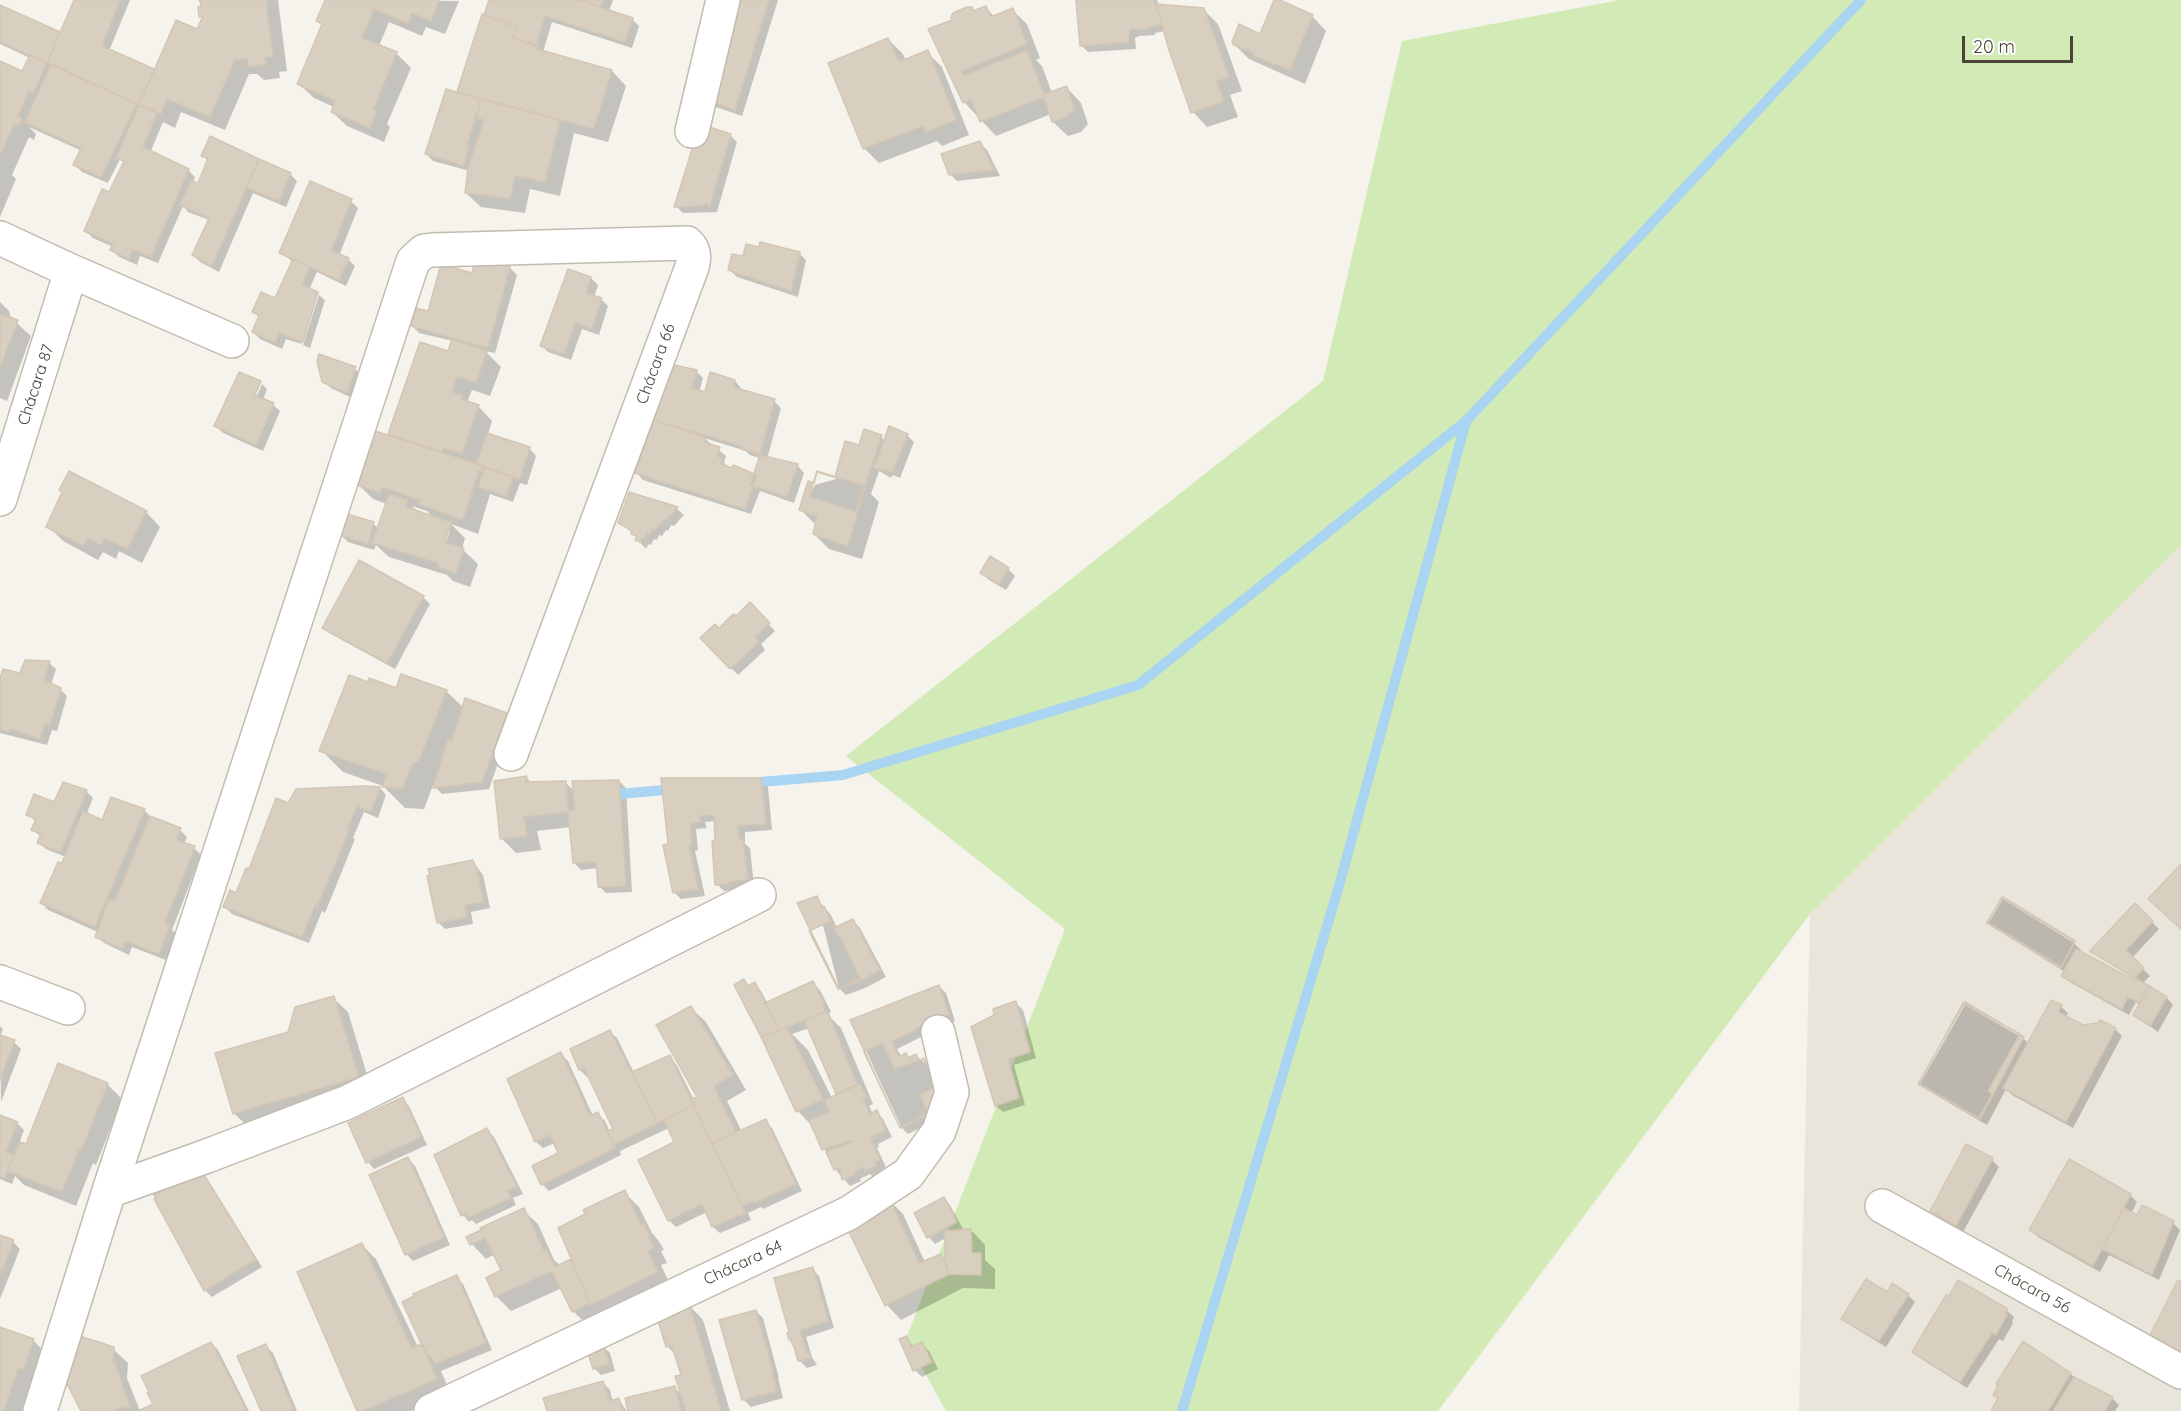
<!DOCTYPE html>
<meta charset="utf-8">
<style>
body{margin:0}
#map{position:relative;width:2181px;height:1411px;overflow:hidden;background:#f6f3ec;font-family:Quicksand,sans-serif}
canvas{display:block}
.scale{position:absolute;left:1962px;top:36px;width:111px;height:27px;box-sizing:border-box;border:3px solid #4b4439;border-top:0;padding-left:8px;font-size:18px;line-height:21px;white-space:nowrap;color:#4b4439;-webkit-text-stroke:4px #fff;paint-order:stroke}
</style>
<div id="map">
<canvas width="2181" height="1411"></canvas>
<div class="scale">20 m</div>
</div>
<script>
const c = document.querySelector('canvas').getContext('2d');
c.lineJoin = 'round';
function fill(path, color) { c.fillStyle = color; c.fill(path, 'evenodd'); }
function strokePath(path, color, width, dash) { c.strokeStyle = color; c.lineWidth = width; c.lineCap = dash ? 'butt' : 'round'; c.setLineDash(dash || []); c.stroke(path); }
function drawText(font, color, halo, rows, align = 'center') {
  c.font = font + ' Quicksand,sans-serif'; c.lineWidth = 6; c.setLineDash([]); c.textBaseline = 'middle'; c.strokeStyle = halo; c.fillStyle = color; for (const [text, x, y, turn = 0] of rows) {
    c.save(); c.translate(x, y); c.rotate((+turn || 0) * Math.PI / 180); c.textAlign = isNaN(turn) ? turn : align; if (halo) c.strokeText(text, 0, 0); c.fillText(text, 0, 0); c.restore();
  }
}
fill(new Path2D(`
 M2181,545V1411H1799L1810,914Z`), '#eae5da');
fill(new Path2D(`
 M1620,0H2181V545L1810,914L1438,1411H946L906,1339L1065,929L846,756L1323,381L1402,41Z`), '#d2eab5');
fill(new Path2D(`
 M76,0H130L109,51L155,71L197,31L203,19L200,16L202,4L198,0H278L287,71L279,72L280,78L264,80L257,74H249L225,130L181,112L175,128L163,122L150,153L188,170L195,177L193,183L199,185L208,161L203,155L290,174L297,181L286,207L253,193L219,272L200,262L193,255L209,220L188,212L183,206L158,263L140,256L137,265L119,257L112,250L113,247L93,238L86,231L110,194L124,163L120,159L108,183L82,172L75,165L82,151L29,127L36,134L34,140L29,137L12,175L16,179L0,217V63L23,73L30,58L0,44V6L61,34Z
 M326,0L459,1L445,34L426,27L422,36L389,22L379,46L396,53L411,68L387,124L390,127L384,142L347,126L332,112L334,107L314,98L299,84L323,26L318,21Z
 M490,0H613L609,11L632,19L639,26L632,48L552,22L543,52L612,71L626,86L608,142L574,133L560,196L530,189L525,213L481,207L466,193L470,171L433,161L426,154L458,94L483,16L485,17Z
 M738,0H778L742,116L716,107L709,100Z
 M1077,0H1157L1159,6L1203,9L1218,24L1242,91L1230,95L1238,117L1207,127L1193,112L1165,31L1155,33V35L1139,36L1135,38L1136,49L1088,52L1081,45Z
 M1276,0L1312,16L1326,31L1305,84L1249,59L1234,44L1260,36Z
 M985,7L995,17L1012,10L1027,24L1040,58L1036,60L1042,66L1052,93L1067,88L1081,103L1088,124L1081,132L1068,136L1053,122L1051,114L996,136L964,102L954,21L971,9L974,12Z
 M889,40L903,54L906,61L927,52L942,67L969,135L942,146L937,141L879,163L865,149L830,64Z
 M730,135L737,142L717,212L683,213L676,206Z
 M980,143L987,150L1000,176L957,181L950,174Z
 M351,201L358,208L339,256L348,259L355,266L346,286L317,272L309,290L319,295H316L301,344L286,339L282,349L260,339L253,332L260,318L254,311L276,300L293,262L281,252Z
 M799,253L806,260L798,297L737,277L730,270Z
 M477,260L510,268L517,275L495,353L485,351L501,367L490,396L472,390L467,402L478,406L492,421L488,434L530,449L536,456L527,485L520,483L513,502L490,494L478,534L451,524L465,538L462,549L478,564L470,587L453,581L447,575L389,557L376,545L374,550L348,542L341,535L373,524L379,529L387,504L373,499L359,485L395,439L390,434L449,353L453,341L419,333L412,326L473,275ZM412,506L427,511L434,518L419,513ZM447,530H450L444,549L441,548Z
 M591,278L598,285L594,297L601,299L608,306L599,335L582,329L571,360L548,352L541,345Z
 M319,295L325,300L310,348L303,345Z
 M0,302L9,311L11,318L31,336L7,401L0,398Z
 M355,369L362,376L354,399L331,388L323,381Z
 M696,371L703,378L699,392L706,394L735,381L741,388V390L774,401L781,408L767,459L798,466L804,473L794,503L760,491L751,514L643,480L637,473L659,408ZM704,438L746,451L750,455L760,458L754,475L728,468L724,462L726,456Z
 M240,374L261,384H259L251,402L254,403L262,384L267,389L263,400L273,405L280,411L263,451L223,433L216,426Z
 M907,435L914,442L900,478L893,475L891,478L879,471L871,494L879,502L862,559L829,549L814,534L816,525L801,510L815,485L836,479L860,447L881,437L885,441Z
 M63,492L146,512L160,527L142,563L119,551L116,559L103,552L98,560L63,541L48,526Z
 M630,493L677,509L684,515L674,526L671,525L668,531L666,530L662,536L659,535L657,540L654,539L651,545L648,544L647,548L644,547L633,533L619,522Z
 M360,562L423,597L430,604L395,669L331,634L324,628Z
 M1008,569L1015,576L1006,590L989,580L982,573Z
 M750,604L775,631L761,644L765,650L738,675L702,638L736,618Z
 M26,662L49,663L56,669L51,685L60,689L67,696L57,731L52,730L47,745L0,733V683L21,675Z
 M397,690L446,691L464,708L506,714L513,721L489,789L442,794L433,785L424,809L405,808L383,786L343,772L321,750Z
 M526,777L532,783L565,782L574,791L619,781L626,788L632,892L606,893L599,886L598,868L581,870L574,863L571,827L537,831L541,850L516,853L502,839Z
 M761,779L768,787L772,830L745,832V844L750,848L754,886L724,891L717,884L716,821L705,822L707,828L696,829L698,850L695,851L705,896L681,899L674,892L663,780Z
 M380,788L386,795L378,818L364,812L353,838L355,839L325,913L322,911L309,943L232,914L225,907L237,895L289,804Z
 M86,791L93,798L86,815L103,823L144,810L151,817L180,830L187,837L184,844L194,848L201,855L172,930L176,934L166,960L132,947L129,955L104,943L97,936L98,932L48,910L42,903L66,857L46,849L39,842L41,837L33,830L36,822L28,814Z
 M473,862L483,875L490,908L471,912L473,924L445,929L438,922Z
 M816,898L831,915L837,928L853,921L860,928L886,977L865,988L846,995L839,988Z
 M2003,899L2074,943L2081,950L2080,953L2141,986L2142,983L2099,957L2092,951L2135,905L2159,929L2132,958L2150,976L2142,984L2167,998L2173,1005L2158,1032L2135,1015L2140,1005L2136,1002L2129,1015L2070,982L2063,975L2065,972L1996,929L1989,922Z
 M744,981L750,987L755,984L761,991L768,1004L813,983L820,990L831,1012L829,1013L831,1018L841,1028L871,1099L873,1104L869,1106L873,1114L877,1112L883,1119L892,1137L878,1144L879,1146L877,1148L886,1167L881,1170L882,1173L873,1177L870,1174L860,1179L861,1181L850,1186L835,1169L814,1128L798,1111L762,1036ZM809,1028L839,1095L832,1098L808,1050L792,1034Z
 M939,986L946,993L955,1021L922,1035L923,1036L897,1049L902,1057L906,1055L909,1059L916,1056L931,1067L946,1116L908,1134L901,1127L852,1020Z
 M333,998L348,1012L372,1091L249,1128L234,1113L289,1033Z
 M2051,1002L2061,1007L2068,1013L2066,1017L2083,1026L2099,1024L2115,1029L2122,1036L2073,1128L2012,1095L2006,1089L1987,1125L1927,1090L1920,1084L1965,1005L2023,1038L2029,1044Z
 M1016,1003L1023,1010L1036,1058L1014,1065L1025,1105L1003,1112L996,1106Z
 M691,1008L706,1022L746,1090L727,1101L742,1132L765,1121L772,1128L802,1191L763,1209L761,1207L748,1213L751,1220L720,1233L713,1227L707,1212L676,1227L669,1220L676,1143L669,1128L620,1151L621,1155L549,1191L542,1184L560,1154L555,1143L543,1148L536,1142L509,1080L561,1054L568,1061L593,1116L598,1114L605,1121L610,1132L615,1129L589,1076L587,1077L580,1070L572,1050L610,1032L617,1038L634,1073L669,1057L676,1064L694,1100L699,1097Z
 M0,1026L3,1029L0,1037L14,1042L21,1049L1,1102Z
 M107,1084L122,1099L96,1165L93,1163L76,1206L24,1185L15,1176L12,1184L0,1179V1116L17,1123L24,1130L19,1144L27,1146Z
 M402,1099L409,1106L427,1145L374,1169L368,1162Z
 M487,1130L494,1137L523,1194L513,1198L516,1205L476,1224L472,1220L469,1222L463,1215Z
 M408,1159L415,1166L450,1245L413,1261L406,1254Z
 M1992,1160L1999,1167L1963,1232L1939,1218L1932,1211Z
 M202,1175L209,1182L262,1267L212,1297L205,1290L156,1200Z
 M624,1192L639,1207L652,1233L658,1240L664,1250L661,1251L667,1263L661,1265L671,1287L588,1326L573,1311L562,1288L511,1311L496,1296L503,1271L495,1254L486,1259L472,1244L523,1210L538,1224L554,1260L560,1265L573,1259Z
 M2130,1195L2137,1202L2131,1214L2138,1217L2173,1223L2180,1230L2159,1280L2109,1255L2100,1272L2038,1237L2031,1230Z
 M944,1198L950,1205L964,1231L971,1230L985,1245V1260L995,1269V1289L963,1288L901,1320L887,1305L889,1200L903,1214L925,1262L940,1256L946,1261V1238L935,1244L929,1237L916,1213Z
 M0,1237L13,1242L20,1249L0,1299Z
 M362,1245L376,1259L418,1347L424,1345L456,1277L463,1284L492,1350L441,1371L451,1394L411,1411H359Z
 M812,1269L819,1276L834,1328L806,1337L812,1357L817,1365L807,1368L800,1361L795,1347Z
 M1887,1294L1908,1295L1915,1302L1886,1347L1850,1325L1843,1318Z
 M689,1305L703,1320L730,1411H630L674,1387L683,1396V1376L677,1356L667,1346Z
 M756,1311L763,1318L779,1378H778L783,1398L751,1407L744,1400L721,1321Z
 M2007,1311L2014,1317L2012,1322L2013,1323L2003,1341L1999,1339L1967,1388L1920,1358L1914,1351Z
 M0,1328L33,1340L47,1355L33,1381L23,1411H0Z
 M906,1338L914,1347L922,1344L929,1351L938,1369L922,1377L915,1370Z
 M211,1343L218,1350L249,1411H142L155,1405Z
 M266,1346L273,1353L297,1411H263Z
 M604,1347L610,1353L615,1371L601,1375L594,1368Z
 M113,1349L128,1363L127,1378L140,1411H82Z
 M2070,1374L2112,1398L2119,1405L2115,1411H1992L1999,1399L1994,1394Z
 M603,1383L610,1390L613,1402L619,1400L627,1411H548Z`), '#0003');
strokePath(new Path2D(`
 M748,783L843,775L1138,685L1466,421
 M608,795L676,789
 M1182,1411L1339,886L1466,421L1861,0`), '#a9d4f2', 10);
const building = new Path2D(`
 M74,0H120L102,46L154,69L139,105L47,63Z
 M200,0H266L273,57H265L266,64L248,67L247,59L235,60L210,117L167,99L161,114L139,105L176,20L197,29L202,18V16L199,17L198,7L201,6Z
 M325,0H439L431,21L412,13L408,23L374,9L362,38L397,52L373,110L377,111L370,128L331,112L335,101L297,84L322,24L316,21Z
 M489,0H579L633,18L625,42L545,16L536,46L513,38L517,27L484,15Z
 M579,0H604L601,7Z
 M736,0H769L735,110L707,100Z
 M1076,0H1154L1162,24L1148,27L1149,29H1131L1129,31V42L1080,46Z
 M1274,0H1280L1313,15L1290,70L1254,56V53L1234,45L1232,42L1239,24L1260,34Z
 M1156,4L1204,8L1229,77L1217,81L1224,102L1191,113L1169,50Z
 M0,5L60,32L47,63L0,42Z
 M986,6L991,17L1013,8L1027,44L961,71L963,76L1027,50L1044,94L1067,86L1074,108V111L1068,114L1067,117L1052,122L1044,97L980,122L971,100L963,103L928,29L952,20L951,17L953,13L967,7H972L973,11Z
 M482,14L517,27L513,38L538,45L537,49L612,70L594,129L457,92Z
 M888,38L899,62L928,50L956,120L926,132L923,126L863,149L828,63Z
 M30,55L47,63L33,94L29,91L18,116L22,119L19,126L14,124L0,155V61L22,71Z
 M51,64L137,104L101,177L73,165L81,148L25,122Z
 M446,89L480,99L478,115L476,114L467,146H469L464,166L425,154Z
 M480,99L560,120L545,182L515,176L510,199L465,193L468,168L484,120L477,118Z
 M139,105L157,113L143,147L189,169L151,257L133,250L129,259L110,250L113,244L84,231L102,189L109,192L124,161L116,158Z
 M700,124L731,134L710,206L706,204L701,206L674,207Z
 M210,136L259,159L212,266L192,255L209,218L180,205L191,181L198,183L208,158L201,156Z
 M980,141L994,170L949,175L941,154Z
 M259,159L291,173L279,201L246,187Z
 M310,181L352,199L331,251L349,258L339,280L279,253Z
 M760,242L800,252L791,291L728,270L732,254L743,256L746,244L759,247Z
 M479,258L510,267L488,348L411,326L416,308L428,311L441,264L472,273L475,262Z
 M293,259L310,267L302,285L318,292L303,342L279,333L275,343L252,332L259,315L252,312L261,292L275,298Z
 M568,269L591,277L586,293L602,298L592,329L575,323L564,354L540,346Z
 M0,314L18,320L0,367Z
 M452,339L487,351L476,383L457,376L452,392L462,395L461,399L479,405L462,454L444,448L442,452L388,434L420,342L448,351Z
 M319,354L356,367L347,393L322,382L317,361Z
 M674,365L697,370L692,388L705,392L710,372L735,380L733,387L775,399L760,454L741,449L742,446L653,420L667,368L673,370Z
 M239,372L261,381L255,395L274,403L256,445L214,426Z
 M653,420L705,437L703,442L720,447L717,456L722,458L721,464L732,468L733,465L757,475L745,509L635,473Z
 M889,426L908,434L893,472L874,468Z
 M864,429L882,435L865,486L835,477L845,441L859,445Z
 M375,431L483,466L481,471H479L463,520L419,504L420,500L382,487L380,493L357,485Z
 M487,433L530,447L520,479L476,464Z
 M760,455L798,464L787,497L750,485Z
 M485,467L513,477L506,496L478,487Z
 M69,471L147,511L127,549L104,538L101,545L88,538L83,546L46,527L62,492L59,490Z
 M817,471L864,486L856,511L809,497Z
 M817,472L865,486L848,546L813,534L817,516L799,510L808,481L814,483Z
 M629,492L678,507L671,516L669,515L666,520L664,519L661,525L659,524L655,530L652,529L650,534L647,533L644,539L641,538L640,542L635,540L637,536L631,534L632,532L629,529L618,523Z
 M389,494L408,500L406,507L451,522L445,542L464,548L456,573L437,567L438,563L372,543Z
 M347,514L374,522L368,544L339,535Z
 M990,556L1009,568L999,584L980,573Z
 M359,560L424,596L387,663L322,628Z
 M750,602L770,623L755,637L759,642L730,669L700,638L715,624L719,628L731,616L734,614L736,616Z
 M25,660L50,661L44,680L61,688L50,725L45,724L40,739L10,729L9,732L0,729V678L3,669L20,673Z
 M401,674L447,690L419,761L412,764L403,788L382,787L387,774L319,751L349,675L368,682L369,678L396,688Z
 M465,698L507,713L482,782L433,788L448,739L452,740Z
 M527,776L525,782L566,781L568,812L523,817L524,821H525L527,836L500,839L494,781Z
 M661,778H761L766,824L738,826L739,839H743L748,879L729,882V884L715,885L712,841H715L714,815L699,816L701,822L690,823L692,843L689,844L698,889L673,893L663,845L668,844Z
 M619,780L626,886L598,887L596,862L573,863L568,812L575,810L572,781Z
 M63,782L87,790L61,852L37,843L41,834L31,830L36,819L26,815L34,794L54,802Z
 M364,786L380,787L371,812L357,806L347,830L349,831L317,907L315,905L302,937L223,907L230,890L236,893L246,868L249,869L276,798L288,803L296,789Z
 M111,797L145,809L95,927L40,903L58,862L62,863L83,811L102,820Z
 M150,816L181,828L176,840L195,846L165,923L170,925L159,954L125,941L122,949L95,937L109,899L115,901Z
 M473,860L475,866H476L484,902L465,905L467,917L437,923L427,876L430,875L428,869Z
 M2181,864V929L2148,899Z
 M817,896L822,908L824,906L834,928L853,919L880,970L858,982L839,989L797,903Z
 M2002,897L2075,942L2061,968L1987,923Z
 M2003,897L2075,941L2061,967L1987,922Z
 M2135,903L2153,921L2126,950L2144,968L2135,978L2090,951Z
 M831,921L838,936H840L860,979L838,989L809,931Z
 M2076,949L2136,981L2137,979L2149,986L2140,1003L2128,997L2122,1009L2061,976Z
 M744,979L748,986L755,982L779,1030L761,1037L734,985Z
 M813,981L825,1005L823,1006L826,1012L779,1030L765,1003Z
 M939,985L949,1014L917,1028V1029L892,1041L899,1057L906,1053L908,1058L916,1054L919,1061L924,1058L940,1097L939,1109L900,1128L850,1020Z
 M2149,986L2167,997L2150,1026L2133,1015Z
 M334,996L359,1077L233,1114L215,1053L288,1032L295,1007Z
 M2051,1000L2062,1005L2058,1012L2083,1025L2098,1023L2100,1020L2116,1028L2066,1122L2003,1088Z
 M1016,1001L1030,1052L1008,1059L1019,1098L995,1106L971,1027L994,1015L993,1009Z
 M1965,1002L2024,1037L1980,1119L1918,1084Z
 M1963,1003L2020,1034L1988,1091L1992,1094L1979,1118L1919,1084Z
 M691,1006L733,1075L714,1086L736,1133L712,1143L691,1100L697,1097L656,1025Z
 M827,1011L857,1084L836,1094L804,1020Z
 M787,1027L823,1099L796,1112L761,1037Z
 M610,1030L657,1123L613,1145L607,1131L613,1129L584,1068L579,1070L570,1049Z
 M0,1035L15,1040L0,1079Z
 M883,1043L894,1069L924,1059L937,1086L920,1095L928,1113L900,1128L864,1052Z
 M561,1052L590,1116L598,1112L615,1148L541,1185L532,1166L558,1153L550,1135L535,1142L507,1079Z
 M670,1055L694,1105L657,1123L632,1072Z
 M58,1063L108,1083L81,1151L79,1150L62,1192L7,1171L20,1142L26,1144Z
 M860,1084L867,1097L863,1099L870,1114L877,1110L886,1130L872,1137L873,1139L871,1141L880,1159L875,1162L876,1166L865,1171L863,1167L854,1172L855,1174L842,1180L840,1168L834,1170L826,1152L852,1142L851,1140L822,1150L809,1120L830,1112L825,1100Z
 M403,1097L421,1137L366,1163L348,1123Z
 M694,1105L745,1213L712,1227L702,1204L668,1221L638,1160L674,1142L664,1120Z
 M0,1115L18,1122L6,1152L14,1155L5,1178L0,1176Z
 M766,1119L796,1184L754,1203L753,1201L742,1206L712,1143Z
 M487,1128L517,1187L507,1191L511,1198L467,1218L466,1214L461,1216L434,1155Z
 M1966,1144L1993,1158L1956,1226L1930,1211Z
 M408,1157L444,1237L405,1255L369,1175Z
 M2069,1159L2131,1194L2093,1266L2029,1230Z
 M203,1173L256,1259L204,1291L154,1199H156L154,1195Z
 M625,1190L641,1225L644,1223L650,1236H648L654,1248L648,1251L658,1272L591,1305L558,1228L585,1214L583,1210Z
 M944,1197L957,1222L927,1238L914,1213Z
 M889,1198L919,1263L941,1254L948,1271L945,1259V1231L971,1229L972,1253H981V1275L949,1274L885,1306L847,1228Z
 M2142,1205L2174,1221L2152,1275L2102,1249L2124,1208L2137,1215Z
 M524,1208L544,1251L546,1249L555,1267L571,1259L590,1303L572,1312L552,1271L495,1297L486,1278L501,1270L485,1238L470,1245L466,1237L481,1230L480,1228Z
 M0,1235L14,1240L0,1275Z
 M362,1243L412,1348L422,1344L437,1379L363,1411H357L297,1272Z
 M813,1267L828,1321L800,1330L807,1353L809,1352L811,1358L798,1361L794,1347L790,1339L789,1340L787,1333L789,1332L774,1278Z
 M457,1275L486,1343L435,1364L430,1355L427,1356L402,1302L414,1296L413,1294Z
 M1866,1279L1887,1292L1892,1283L1909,1294L1879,1341L1841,1319Z
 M1958,1280L2008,1309L2005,1314L2007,1315L1996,1335L1992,1333L1960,1382L1912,1352L1946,1295L1949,1296Z
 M2178,1280L2181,1282V1355L2149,1337Z
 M689,1303L708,1366L721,1411H686L675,1376L681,1375L672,1346L666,1347L657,1317Z
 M756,1310L773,1371H772L777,1391L742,1400L719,1320Z
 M0,1327L34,1339L23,1370L18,1368L4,1411H0Z
 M77,1335L114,1347L113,1364L115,1363L130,1407H122L114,1411H81L63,1376Z
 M907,1336L911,1347L922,1342L932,1362L913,1371L899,1339Z
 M2023,1341L2071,1373L2048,1411H1991L1998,1398L1993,1395L1998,1385L1996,1384Z
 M211,1342L247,1411H138L153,1404L147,1393L149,1392L141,1376Z
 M266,1344L294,1410L290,1411H261L237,1356Z
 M604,1345L609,1364L593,1369L588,1353Z
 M2074,1377L2113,1397L2105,1411H2053Z
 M603,1381L610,1401L619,1398L623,1411H547L543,1398Z
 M675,1386L681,1411H628L625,1398Z`);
fill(building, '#d8cfc1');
strokePath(building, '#d3c7b4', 1.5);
const minor = new Path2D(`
 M692,131L723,0
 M0,238L71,271L232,341
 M0,499L71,271
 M0,982L68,1008
 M109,1191L207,1156L348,1102L759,895
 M1882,1206L2181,1372
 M40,1411L109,1191L413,261L424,251L432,250L687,243C695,250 695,257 692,267L511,754
 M431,1411L849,1213L908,1174L939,1131L952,1092L938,1032`);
strokePath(minor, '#c2bbae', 36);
strokePath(minor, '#fff', 33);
drawText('16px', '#4b4439', '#fff', [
 ["Chácara 66",656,364,-70],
 ["Chácara 87",36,385,-72],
 ["Chácara 64",743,1263,-25],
 ["Chácara 56",2032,1289,29]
]);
</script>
